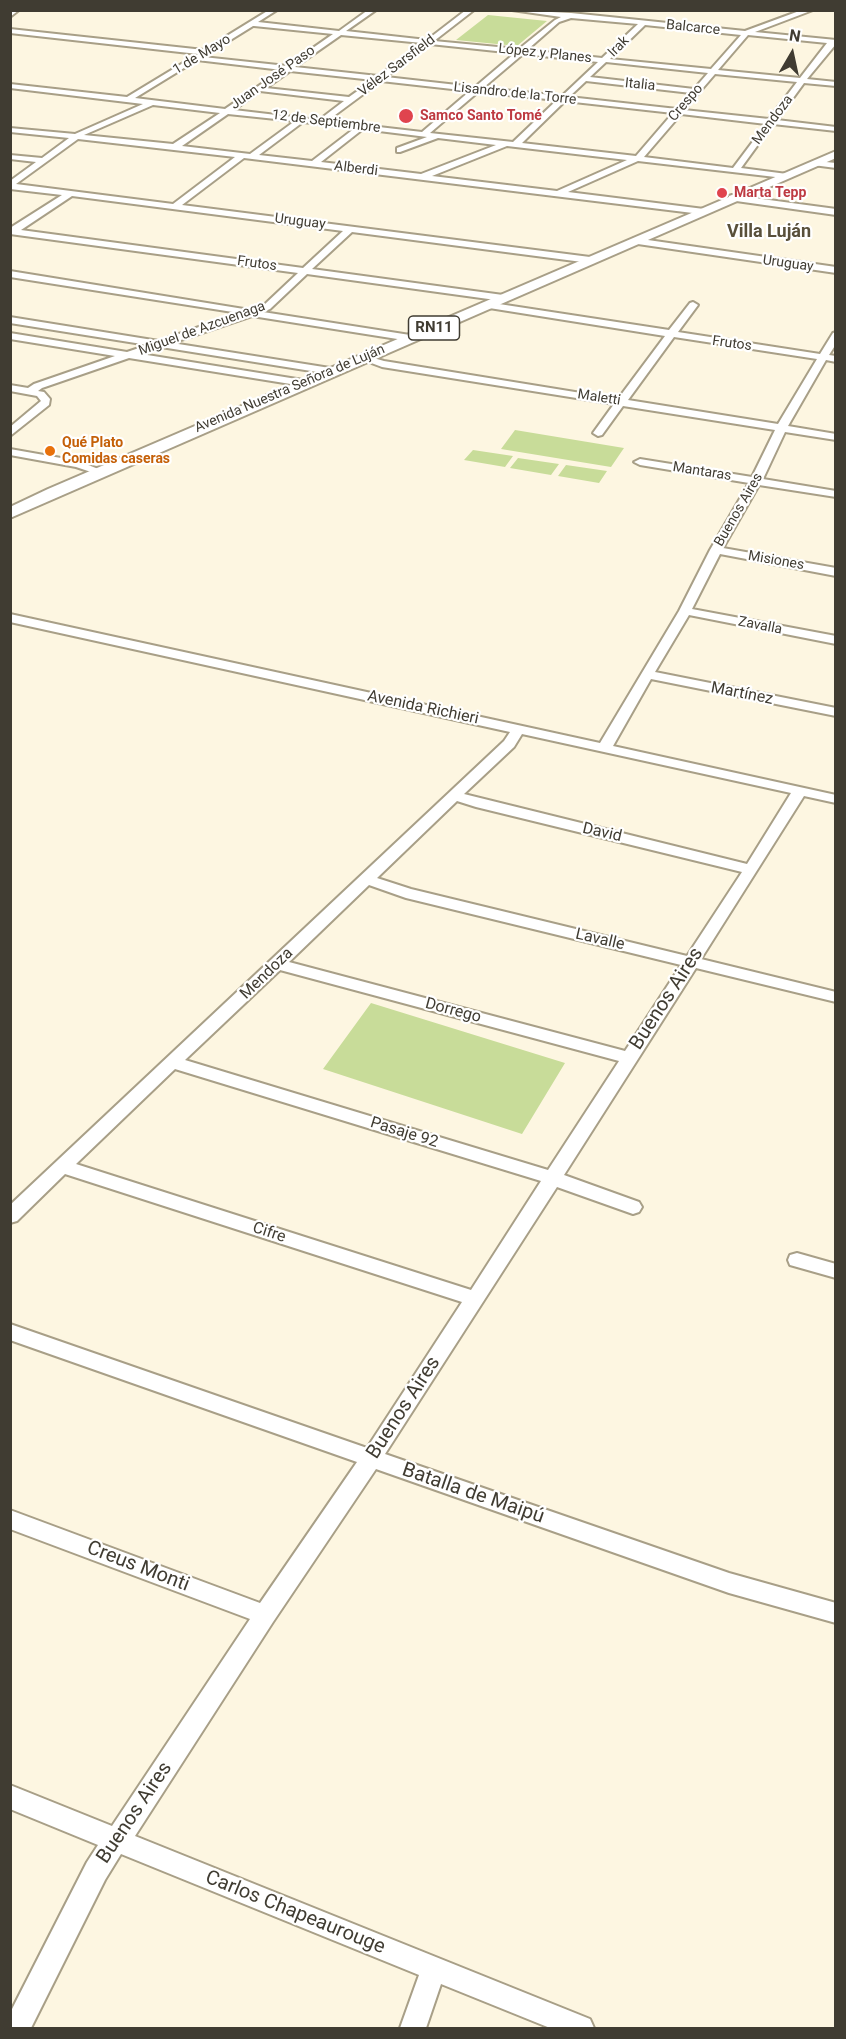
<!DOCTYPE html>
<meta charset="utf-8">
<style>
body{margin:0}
#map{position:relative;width:846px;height:2039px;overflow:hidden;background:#fdf6e1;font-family:Roboto,sans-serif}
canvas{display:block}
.frame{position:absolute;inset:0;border:12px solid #403c32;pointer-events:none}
.north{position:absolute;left:762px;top:24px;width:60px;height:60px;-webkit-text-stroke:4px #fff;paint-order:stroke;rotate:9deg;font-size:16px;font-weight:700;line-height:24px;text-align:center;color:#403c32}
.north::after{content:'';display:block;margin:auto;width:21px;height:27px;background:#403c32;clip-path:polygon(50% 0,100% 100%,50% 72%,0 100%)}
</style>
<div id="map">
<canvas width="846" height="2039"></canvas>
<div class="frame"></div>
<div class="north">N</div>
</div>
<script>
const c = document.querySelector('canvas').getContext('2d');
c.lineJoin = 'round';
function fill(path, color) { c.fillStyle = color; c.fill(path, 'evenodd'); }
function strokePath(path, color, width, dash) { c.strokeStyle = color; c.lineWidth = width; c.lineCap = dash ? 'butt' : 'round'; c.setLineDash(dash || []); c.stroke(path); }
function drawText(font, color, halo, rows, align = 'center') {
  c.font = font + ' Roboto,sans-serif'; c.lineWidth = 4.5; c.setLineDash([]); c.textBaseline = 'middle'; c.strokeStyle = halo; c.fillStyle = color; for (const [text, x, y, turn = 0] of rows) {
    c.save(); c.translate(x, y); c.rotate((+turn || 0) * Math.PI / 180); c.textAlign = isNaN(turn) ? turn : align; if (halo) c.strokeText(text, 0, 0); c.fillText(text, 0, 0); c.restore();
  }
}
fill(new Path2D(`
 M488,15L547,21L517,46L456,40Z
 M515,430L624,448L611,467L501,449Z
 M473,450L513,456L505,467L464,460Z
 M518,458L559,464L551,475L510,468Z
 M566,465L607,471L599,483L558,476Z
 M371,1003L565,1063L522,1134L323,1069Z`), '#c8dc99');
const minor = new Path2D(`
 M19,10L10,17L11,10Z
 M269,10H277L258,22L339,31L368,10H376L346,31L427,40L466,10H474L434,41L519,49L555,20L561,17L512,10L571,13L745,31L802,10H813L755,32L836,40V44L807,79L836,82V86L804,83L777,120L836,127V131L773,124L741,168L787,174L788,176L784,178L638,161L568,192L704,209V213L701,214L244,158L182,205L590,257L595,260L590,263L352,232L312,269L503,295L508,298L503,301L307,274L270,309L263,312L410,335L415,338L410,341L252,316L172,343L330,368L335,371L330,374L161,347L141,354L303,380L308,383L303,386L129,358L42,388L38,391L44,392L50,399L49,405L10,436V427L41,401L37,396L10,391V385L28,388L34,384L115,356L10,339V333L127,352L148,345L10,323V317L159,341L239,313L10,277V271L250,310L264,305L298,273L10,234V228L62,195L10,189V181L36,162L10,159V155L42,158L69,138L10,132V128L75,134L143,104L10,88V84L127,97L198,54L10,33V29L204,50ZM571,18L638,24L602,58L527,50L559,22ZM645,25L741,35L711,69L610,59ZM253,26H254L333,34L287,66L203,57ZM341,35L422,43L378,76L295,67ZM748,35L827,43L800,78L718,70ZM430,44L515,53L475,87L386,77ZM523,54L598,62L562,96L483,88ZM197,60L282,70L225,109L135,98ZM606,62L708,73L694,89L590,77ZM290,71L373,80L349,97L266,88ZM715,74L797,82L769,119L684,110ZM381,81L470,91L422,132L327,121ZM586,81L691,93L677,109L569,97ZM260,91L344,101L319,120L234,110ZM478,92L557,100L513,142L430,133ZM565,101L673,113L636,156L522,143ZM153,105L220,113L173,144L84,135ZM228,114L295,121L250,154L182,146ZM681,114L766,124L733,168L644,157ZM303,122L355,128L312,161L259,155ZM363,129L427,137L397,148V152H400L438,138L496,145L421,174L321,162ZM78,139L235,157L173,204L16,184ZM507,146L627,160L557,191L432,176ZM72,196L343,231L303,268L21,230Z
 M816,161L836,163V168L813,165L812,163Z
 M732,195L836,209V215L729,200V196Z
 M634,238L836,267V273L631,243L630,241Z
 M486,302L669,330L690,303L693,302L698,305L678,332L820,354L833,333L836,332V344L829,355L836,356V362L826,360L788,426L836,434V440L785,432L763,479L836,491V497L759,485L723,548L836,568V576L720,554L692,609L836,636V644L689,615L655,672L836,708V716L651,679L613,746L836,795V803L804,796L701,959L836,992V1002L696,968L564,1175L639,1202L642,1207L639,1212L633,1214L557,1187L385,1454L729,1573L836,1603V1623L729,1593L376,1469L273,1622L135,1836L590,2019L594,2028H550L441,1984L426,2028H400L419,1975L121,1854L105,1880L31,2028H10V2013L87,1862L98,1845L10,1809V1785L112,1826L250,1619L10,1529V1510L260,1603L357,1462L10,1340V1324L367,1448L462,1302L65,1174L17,1221L10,1223V1205L504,741L510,732L10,622V614L600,743L679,611L710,550L749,483L640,465L634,462L640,459L752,477L775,430L623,406L602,435L598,436L593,433L614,404L382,367L358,358L363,355L384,361L618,399L665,336L483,307L481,305ZM674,337L817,359L778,424L628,400ZM522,734L791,793L747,864L464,794L514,747ZM457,801L476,807L742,872L687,956L411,889L377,878ZM369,885L406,898L681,965L625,1051L289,962ZM280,970L619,1061L548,1170L185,1060ZM175,1069L541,1181L471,1290L76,1164Z
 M10,449L78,461L106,472L100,475L76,467L10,455Z
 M797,1253L836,1264V1278L790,1265L788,1260L790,1255Z`);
const major = new Path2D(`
 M836,151V158L10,518V507L48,489Z`);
strokePath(minor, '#a89f87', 4);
strokePath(major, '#a89f87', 4);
fill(minor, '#fff');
fill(major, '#fff');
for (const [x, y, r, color] of [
 [406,116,8,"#e0444e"],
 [722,193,6,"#e0444e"],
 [50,451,6,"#e8710a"]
]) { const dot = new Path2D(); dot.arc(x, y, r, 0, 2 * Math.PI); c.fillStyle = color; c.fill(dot); strokePath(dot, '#fff', 2); }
drawText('14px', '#403c32', '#fff', [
 ["Balcarce",693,28,6],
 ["Irak",619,47,-45],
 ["López y Planes",545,54,6],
 ["1 de Mayo",202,55,-31],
 ["Vélez Sarsfield",397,66,-37],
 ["Juan José Paso",273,78,-35],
 ["Italia",640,85,6],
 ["Lisandro de la Torre",515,94,6],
 ["Crespo",686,103,-49],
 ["Mendoza",773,120,-53],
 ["12 de Septiembre",326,122,7],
 ["Alberdi",356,169,7],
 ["Uruguay",300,222,7],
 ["Frutos",257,264,8],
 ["Uruguay",788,264,8],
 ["Miguel de Azcuenaga",202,329,-20],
 ["Frutos",732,344,8],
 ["Avenida Nuestra Señora de Luján",290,389,-23],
 ["Maletti",599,398,9],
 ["Mantaras",702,472,9],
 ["Buenos Aires",739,510,-60],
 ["Misiones",776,561,10],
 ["Zavalla",760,626,11]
]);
drawText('bold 14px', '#be3a42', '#fff', [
 ["Samco Santo Tomé",420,116],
 ["Marta Tepp",734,193]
], 'left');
drawText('bold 14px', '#c56008', '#fff', [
 ["Qué Plato",62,443],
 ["Comidas caseras",62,459]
], 'left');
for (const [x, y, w] of [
 [434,328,51]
]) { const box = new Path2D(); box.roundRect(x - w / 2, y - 12, w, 24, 4.5); c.fillStyle = '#fff'; c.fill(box); strokePath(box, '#403c32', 1.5); }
drawText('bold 15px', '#403c32', null, [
 ["RN11",434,328]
]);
drawText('16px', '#403c32', '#fff', [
 ["Martínez",742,694,11],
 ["Avenida Richieri",423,708,12],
 ["David",602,833,13],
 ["Lavalle",600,940,13],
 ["Mendoza",267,974,-44],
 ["Dorrego",453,1011,15],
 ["Pasaje 92",404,1133,17],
 ["Cifre",269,1233,18]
]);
drawText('bold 18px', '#59503b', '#fff', [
 ["Villa Luján",769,232]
]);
drawText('20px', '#403c32', '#fff', [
 ["Buenos Aires",667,999,-57],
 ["Buenos Aires",404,1408,-57],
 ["Batalla de Maipú",473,1494,19],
 ["Creus Monti",138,1567,21],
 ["Buenos Aires",135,1813,-56],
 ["Carlos Chapeaurouge",295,1913,22]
]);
</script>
